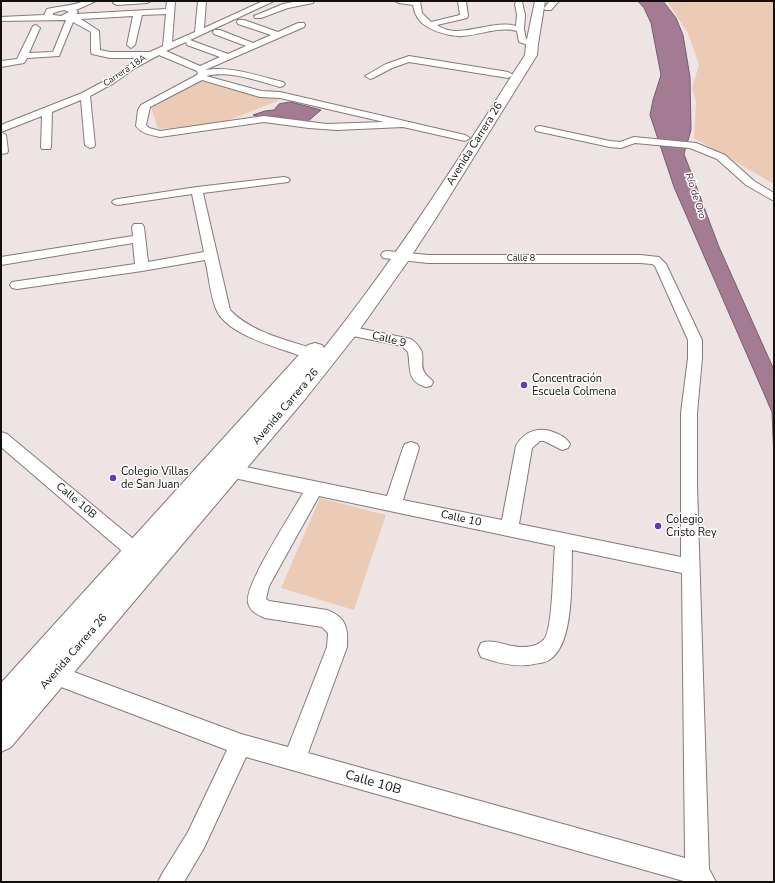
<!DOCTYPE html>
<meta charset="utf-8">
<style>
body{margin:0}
#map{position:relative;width:775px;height:883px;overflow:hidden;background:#eee4e3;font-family:"Nunito Sans",sans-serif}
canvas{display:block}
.frame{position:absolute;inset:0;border:2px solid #120f0e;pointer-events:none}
</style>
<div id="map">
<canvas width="775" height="883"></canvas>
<div class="frame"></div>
</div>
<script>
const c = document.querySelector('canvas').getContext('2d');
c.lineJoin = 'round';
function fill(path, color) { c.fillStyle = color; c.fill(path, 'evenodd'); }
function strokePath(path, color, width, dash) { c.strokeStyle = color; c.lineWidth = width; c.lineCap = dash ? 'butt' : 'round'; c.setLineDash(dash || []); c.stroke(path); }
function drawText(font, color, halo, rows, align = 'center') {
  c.font = font + ' "Nunito Sans",sans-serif'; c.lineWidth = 3; c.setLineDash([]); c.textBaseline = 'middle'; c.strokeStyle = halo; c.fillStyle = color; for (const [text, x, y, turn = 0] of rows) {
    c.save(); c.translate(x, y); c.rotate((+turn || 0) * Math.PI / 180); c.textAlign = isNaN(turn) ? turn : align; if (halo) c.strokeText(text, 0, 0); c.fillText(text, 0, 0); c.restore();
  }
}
fill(new Path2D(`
 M667,1H774V184L694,138L696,102L692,88L699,65L688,33Z
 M200,81L280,100L219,124L158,129L151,107Z
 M320,498L386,515L354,610L281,588Z`), '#ebcbb5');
const water = new Path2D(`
 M638,1H663L676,18L683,35L690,77L691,130L684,154L719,247L774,370V459L772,412L674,187L650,115L653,100L661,75L651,23L644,8Z
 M291,102L321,110L306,123L293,122L279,116L260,117L253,115L265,111L274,110L279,104Z`);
fill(water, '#a37c93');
strokePath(water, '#785b6b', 1);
const street = new Path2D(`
 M84,1H96L76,10L78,12L76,14L166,9L167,1H175L172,42L195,32L198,1H206L204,28L263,1H274L190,40L228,54L246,46L214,34L213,32L214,30H220L253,43L271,35L238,24L237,22L238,20H244L278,32L298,23H304L305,25L304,27L205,70C232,66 258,76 283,82L285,84L283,86L280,87C257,81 230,70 206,76L261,91L280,92L465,135L470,138L465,141L403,127L337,130L309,128L264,122L160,137C151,135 142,134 136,126L138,110L141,105L197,75L198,73L197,71L159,55L135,68L114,83L90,96L95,145L94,147L90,148L85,145L81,100L52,112L51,147L50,149H42L41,147L42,116L1,132L6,135L8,151L7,153L1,154V125L82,93L108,79L140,58H110L92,54L91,52V32L73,22L59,56L27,58L24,63L1,67V61L17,59L33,26L36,25L40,28L29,53L53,52L66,20L1,21V17L44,15L47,9C60,6 72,6 84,1ZM64,10L69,12L61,16L53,15V13ZM166,14L163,46L150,52H110L100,50L99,31L81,19L133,16L127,45L131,48L135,45L142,15ZM186,42L187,45L220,57L200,66L166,51ZM202,80L260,97L280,98L384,122L327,124L264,116L160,131L149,128L146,125L150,107Z
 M115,1H151L147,3L117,5L113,3Z
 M298,1H314L313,3L288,8L261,18H255L254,16L283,4Z
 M395,1H420L422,13L431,22L460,15L458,1H466L468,16L467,18L437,25C459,41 490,19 516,26L517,15L515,4L516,2H522L525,15L524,29L526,39L535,43L531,46L519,42L517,31C497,26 482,35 462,36C458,37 454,35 450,35C432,31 416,25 413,5L399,3Z
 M550,1H559L551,10H545L544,8Z
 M409,56L508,72L513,75L508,78L409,62L392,68L373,78L370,79L365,76L386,64Z
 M540,126L610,141L620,142L634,137L696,143L725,155L754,181L774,193V201L746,185L717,159L690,148L635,143L621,148L610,147L536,131L535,129L536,127Z
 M284,177L288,178L290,180L288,182L203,193L230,310C252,333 288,340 317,350L319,354L317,358L312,359L307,358C281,348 227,336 216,309C210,294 209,276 205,260L142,271L17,289L12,288L10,285L12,282L135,264L133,243L1,265V257L133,236L132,227L134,224H142L144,227L148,262L204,252L192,194L118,205L114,204L112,202L114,200L118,199L197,187Z
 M387,251L428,255H640L659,257L666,264L702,340V358L697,413V485L709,869L716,882H687L246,757L204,848L184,882H158L162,874L188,832L227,750L48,682L45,675L48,668L55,665L241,734L288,747L327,647L328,633L322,627L265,618C258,615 249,611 248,602C245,584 292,513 303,493L225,476L223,471L225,466L231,464L387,496L403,448L405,444L411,442L417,444L419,448L403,500L502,520L516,446C525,429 542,426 558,434C563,436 567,439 570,444L568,448L562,450L544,441H540L532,448L519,524L681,557V413L688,358V340L655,266L652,264L640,263H428L383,258L381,255L383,252ZM319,496L555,546C553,565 553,624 545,638C540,645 531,647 523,647C508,648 495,638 481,643L478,650L481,657C498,663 517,668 534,664C539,663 545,663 549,660C575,645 571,577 572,550L682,573L685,858L308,753L347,647C348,628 347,618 327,610L269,601L266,599L269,586Z
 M348,326L411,339C431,354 417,362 425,373C427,377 431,378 433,382L431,386L426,387C406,381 411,368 408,352L402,346L343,334L341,331L343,328Z
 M1,432L7,434L149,552L152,558L149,564L143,566L137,564L1,447Z`);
const secondary = new Path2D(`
 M535,1H545L538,44L537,55L436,218L408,261L355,336L306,398L11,747L1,752V683L308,345L315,343L322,345L324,348C398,256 461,155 525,55L526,44Z`);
strokePath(street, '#847a7a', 2);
strokePath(secondary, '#847a7a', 2);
fill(street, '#fff');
fill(secondary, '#fff');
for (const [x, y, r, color] of [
 [524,385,4,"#5b3fb7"],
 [113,478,4,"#5b3fb7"],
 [658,526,4,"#5b3fb7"]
]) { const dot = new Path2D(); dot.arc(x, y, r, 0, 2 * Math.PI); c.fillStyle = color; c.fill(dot); strokePath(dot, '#fff', 1.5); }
drawText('9px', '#120f0e', '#fff', [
 ["Carrera 18A",125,71,-34],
 ["Calle 8",521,259]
]);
drawText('italic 10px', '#5b2849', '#fff', [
 ["Río de Oro",695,196,72]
]);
drawText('11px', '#120f0e', '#fff', [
 ["Avenida Carrera 26",475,144,-58],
 ["Calle 9",389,340,14],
 ["Avenida Carrera 26",286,407,-50],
 ["Calle 10B",76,501,40],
 ["Calle 10",461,519,12],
 ["Avenida Carrera 26",74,652,-49]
]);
drawText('11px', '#120f0e', '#fff', [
 ["Concentración",532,379],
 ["Escuela Colmena",532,392],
 ["Colegio Villas",121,472],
 ["de San Juan",121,485],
 ["Colegio",666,520],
 ["Cristo Rey",666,533]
], 'left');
drawText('13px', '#120f0e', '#fff', [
 ["Calle 10B",373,783,16]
]);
</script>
